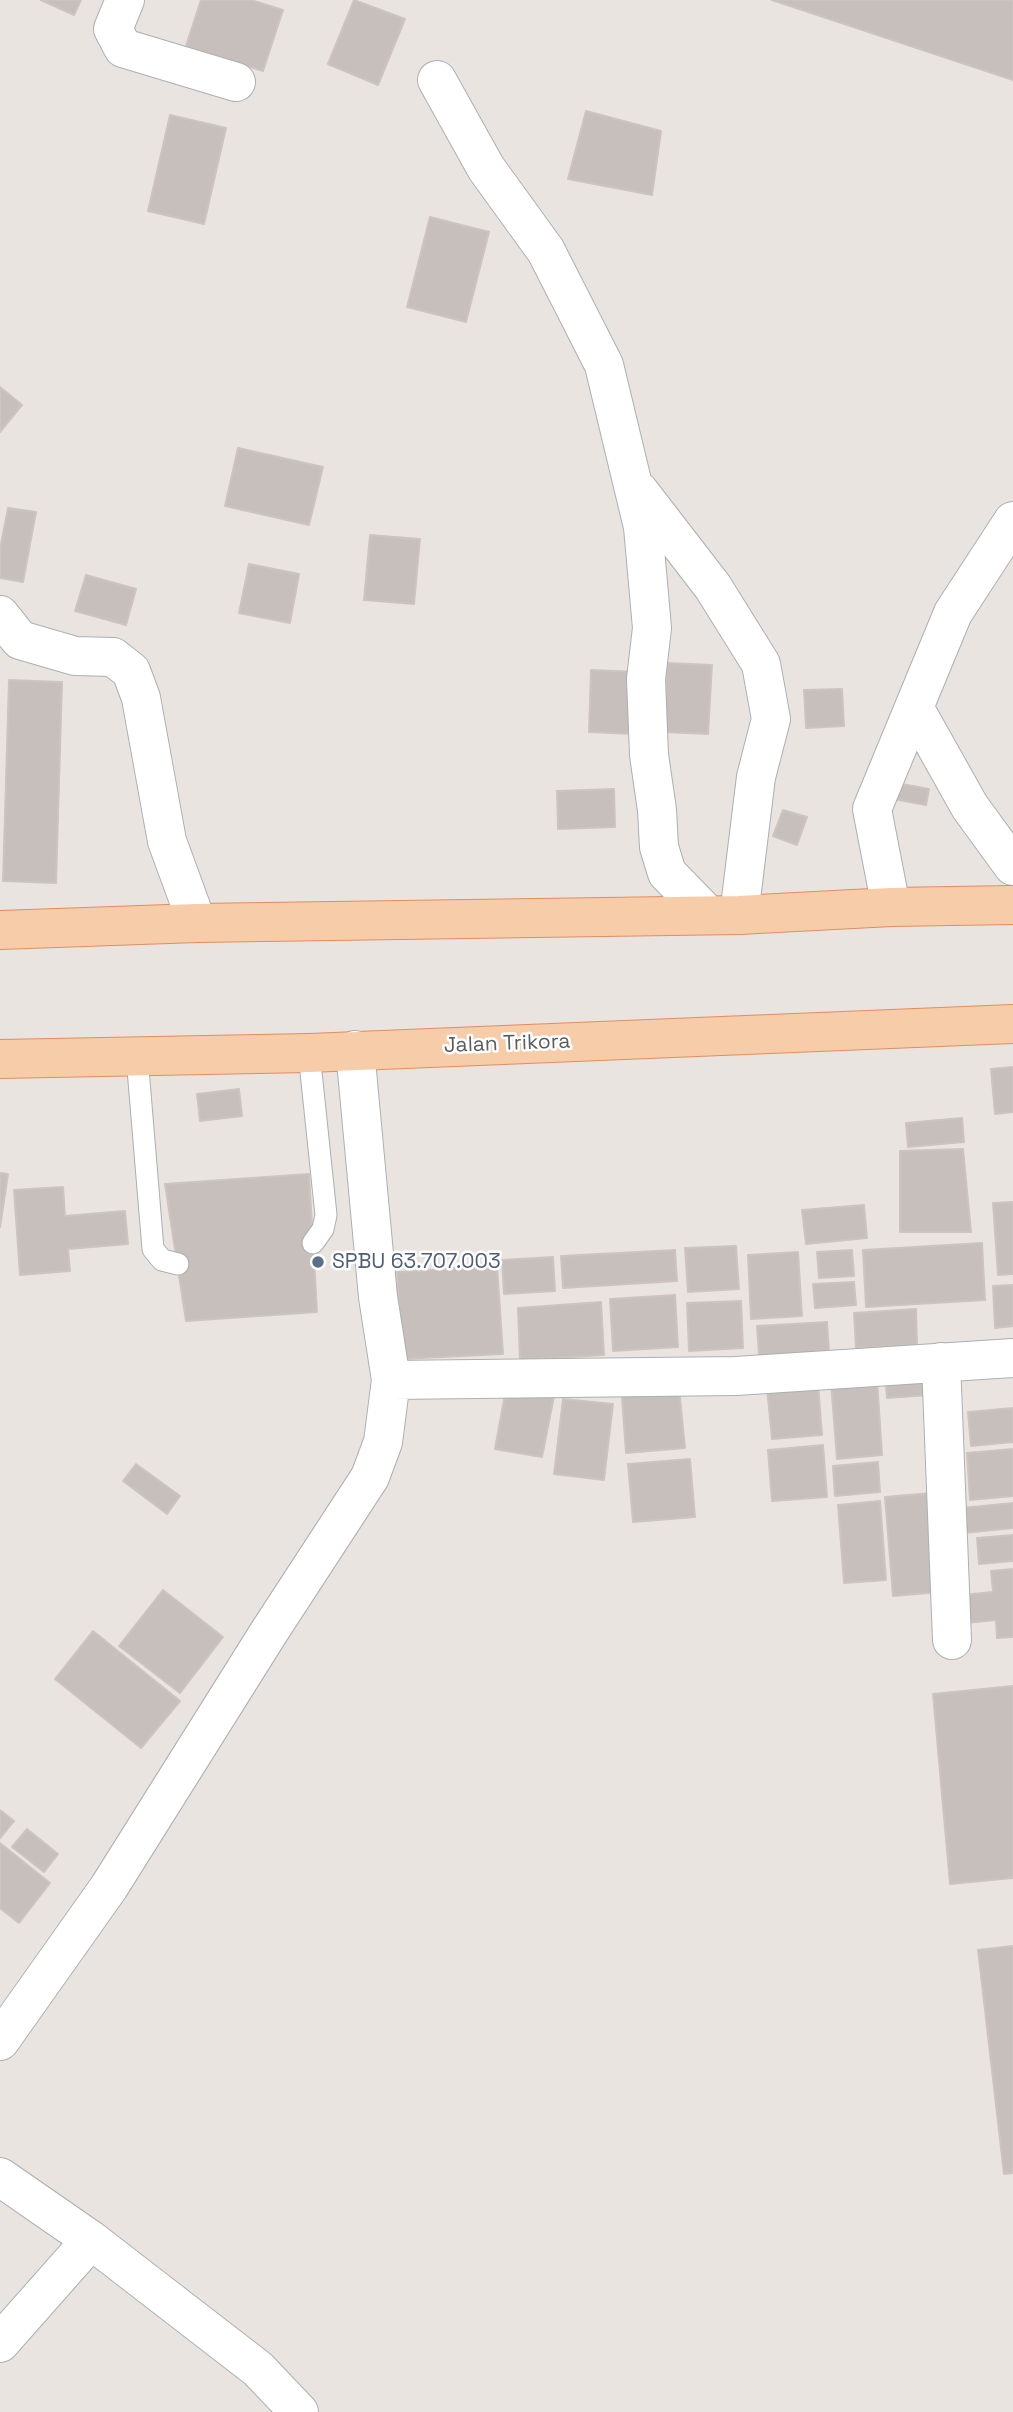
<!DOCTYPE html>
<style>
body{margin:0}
canvas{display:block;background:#eae4e0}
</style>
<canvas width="1013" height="2412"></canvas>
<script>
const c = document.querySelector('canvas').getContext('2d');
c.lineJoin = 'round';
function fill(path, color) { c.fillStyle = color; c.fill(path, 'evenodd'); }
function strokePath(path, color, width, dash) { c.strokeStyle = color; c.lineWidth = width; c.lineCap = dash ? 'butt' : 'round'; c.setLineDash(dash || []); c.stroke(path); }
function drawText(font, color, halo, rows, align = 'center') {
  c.font = font + ' "Space Grotesk",sans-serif'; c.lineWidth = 5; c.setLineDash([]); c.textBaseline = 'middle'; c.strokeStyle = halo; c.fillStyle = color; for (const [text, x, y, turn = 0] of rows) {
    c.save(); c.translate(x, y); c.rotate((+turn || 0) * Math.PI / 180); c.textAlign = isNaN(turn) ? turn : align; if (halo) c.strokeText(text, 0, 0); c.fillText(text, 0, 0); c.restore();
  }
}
const building = new Path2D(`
 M41,0H81L74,15Z
 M201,0H251L283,10L263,71L186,46Z
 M354,0L405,19L378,85L328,64Z
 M772,0H1013V80Z
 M586,111L661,131L652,195L568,179Z
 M170,115L226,128L204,224L148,211Z
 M430,217L489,232L466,322L407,307Z
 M0,387L22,405L0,432Z
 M238,448L323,467L309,525L225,506Z
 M8,508L36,512L23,582L0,578V549Z
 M370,535L420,539L414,604L364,600Z
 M249,564L299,574L290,623L239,613Z
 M86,575L136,589L126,625L75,611Z
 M667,663L712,665L708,734L664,732Z
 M591,670L637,672L634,734L589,732Z
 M9,680L62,682L56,883L3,881Z
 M842,689L844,726L806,728L804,690Z
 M891,782L929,789L926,805L888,798Z
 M614,789L615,827L558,829L557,791Z
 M783,810L807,817L797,845L773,836Z
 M1013,1067V1112L995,1114L991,1069Z
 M239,1089L242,1116L200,1121L197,1094Z
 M962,1118L964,1142L908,1147L906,1123Z
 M963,1149L971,1232H900V1151Z
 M0,1173L8,1174L0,1227Z
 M309,1174L317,1312L186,1321L165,1184Z
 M63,1187L65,1216L125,1211L128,1244L68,1249L70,1271L20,1275L14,1190Z
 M1013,1202V1274L998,1275L993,1203Z
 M864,1205L867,1238L806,1244L802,1210Z
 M982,1243L985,1300L866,1307L863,1250Z
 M736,1246L739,1289L688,1292L685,1248Z
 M675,1250L677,1281L563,1288L561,1256Z
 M852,1250L854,1276L819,1278L817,1252Z
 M798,1252L802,1316L751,1319L748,1255Z
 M553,1257L555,1291L504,1294L502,1260Z
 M497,1266L503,1354L402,1359L397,1272Z
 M854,1282L856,1305L815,1308L813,1284Z
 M1013,1285V1326L995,1328L993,1286Z
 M675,1295L678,1347L613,1351L610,1299Z
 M741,1301L743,1348L689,1351L687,1303Z
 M601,1302L604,1355L520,1360L518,1308Z
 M916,1309L917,1345L856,1348L854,1313Z
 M827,1322L829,1352L759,1356L757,1326Z
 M927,1373L929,1395L887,1398L885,1376Z
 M678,1379L685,1448L626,1453L621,1384Z
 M877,1380L882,1455L837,1459L831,1383Z
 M507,1383L555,1391L542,1457L495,1449Z
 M818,1384L822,1435L772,1439L767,1388Z
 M563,1399L613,1404L604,1480L554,1474Z
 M1013,1408V1442L971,1446L968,1412Z
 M823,1445L827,1497L772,1501L768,1450Z
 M1013,1449V1496L970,1500L967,1453Z
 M690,1459L695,1517L633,1522L628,1464Z
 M878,1462L880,1492L835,1496L833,1466Z
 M136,1464L180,1496L167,1514L123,1481Z
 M932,1493L940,1592L893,1596L885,1497Z
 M880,1501L886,1580L844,1583L838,1505Z
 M1013,1503V1528L964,1533L962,1508Z
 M1013,1535V1561L979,1564L977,1538Z
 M1013,1569V1637L997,1638L996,1620L965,1623L962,1595L993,1592L991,1571Z
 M163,1590L223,1637L180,1693L119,1646Z
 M93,1631L180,1701L141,1748L55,1679Z
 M1013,1686V1878L950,1884L933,1694Z
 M0,1810L14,1821L0,1838Z
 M27,1829L58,1854L44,1872L12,1847Z
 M0,1843L50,1883L19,1923L0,1908Z
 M1013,1946V2173L1004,2174L978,1950Z`);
fill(building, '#c6bfbc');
strokePath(building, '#cec4bf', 2);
const service = new Path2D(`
 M309,1053L326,1215L323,1229L313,1243
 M137,1057L153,1249L162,1260L178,1264`);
const minor = new Path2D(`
 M125,0L113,29L123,48L236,82
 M437,80L486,168L546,251L604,365L643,527L652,628L646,679L649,755L657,810L659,847L667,873L708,915
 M639,491L713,587L761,664L771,719L756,777L739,915
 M0,615L20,640L75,656L113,657L131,671L141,698L167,841L197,923
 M915,709L970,807L1013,866
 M891,907L872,809L953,613L1013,521
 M941,1362L952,1640
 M391,1380L736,1376L1013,1358
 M0,2041L109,1887L269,1632L370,1477L383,1442L391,1380L378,1297L355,1050
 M0,2177L91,2240L258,2369L299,2412
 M0,2343L91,2240`);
const primary = new Path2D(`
 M0,930L197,923L739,915L891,907L1013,905
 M0,1059L309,1053L1013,1024`);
strokePath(service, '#abb0b2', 23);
strokePath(minor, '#abb0b2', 40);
strokePath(primary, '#e48c5f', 40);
strokePath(service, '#fff', 21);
strokePath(minor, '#fff', 38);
strokePath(primary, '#f7cca8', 38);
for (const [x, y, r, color] of [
 [318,1262,7,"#5c6f8a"]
]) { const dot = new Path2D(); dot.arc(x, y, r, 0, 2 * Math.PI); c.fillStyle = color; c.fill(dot); strokePath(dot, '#fff', 2.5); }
drawText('21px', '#595e5f', '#fff', [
 ["Jalan Trikora",507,1044,-2]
]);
drawText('21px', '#4e5e75', '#fff', [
 ["SPBU 63.707.003",332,1262]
], 'left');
</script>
